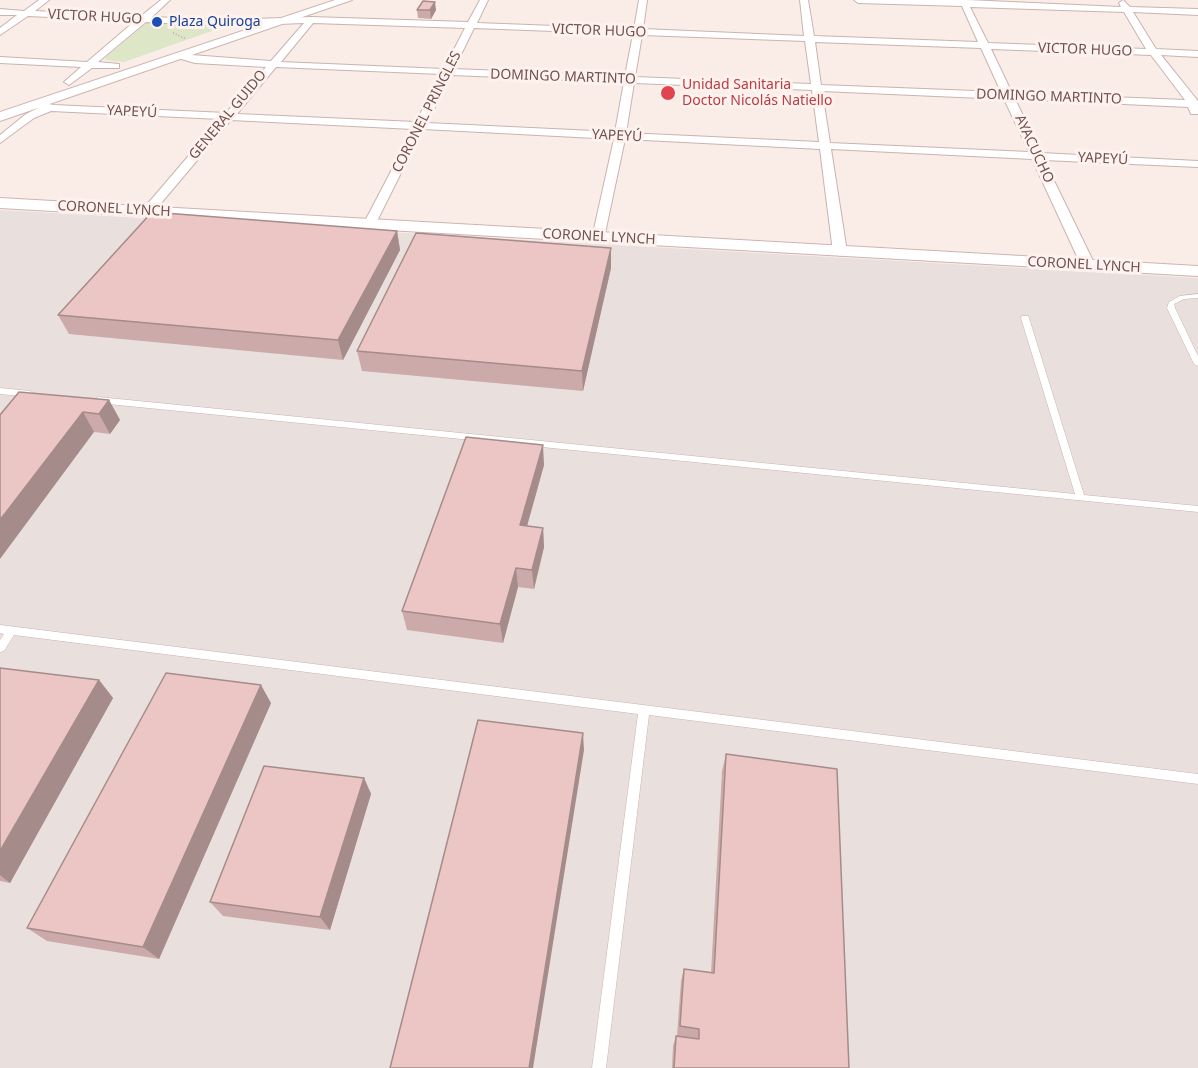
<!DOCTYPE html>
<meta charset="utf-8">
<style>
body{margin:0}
canvas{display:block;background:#faede8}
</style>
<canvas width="1198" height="1068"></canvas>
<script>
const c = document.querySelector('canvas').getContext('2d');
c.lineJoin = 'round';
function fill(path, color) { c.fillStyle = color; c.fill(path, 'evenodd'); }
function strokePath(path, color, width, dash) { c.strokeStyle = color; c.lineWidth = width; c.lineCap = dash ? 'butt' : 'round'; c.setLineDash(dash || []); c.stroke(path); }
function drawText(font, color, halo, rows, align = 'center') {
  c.font = font + ' "Noto Sans",sans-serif'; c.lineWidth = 6; c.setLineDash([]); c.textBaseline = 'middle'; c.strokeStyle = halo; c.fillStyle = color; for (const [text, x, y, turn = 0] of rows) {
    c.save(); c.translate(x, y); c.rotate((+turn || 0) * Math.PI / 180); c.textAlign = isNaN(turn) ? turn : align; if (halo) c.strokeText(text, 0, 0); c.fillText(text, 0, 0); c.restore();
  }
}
fill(new Path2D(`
 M0,210L1198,278V1068H0Z`), '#e9e0de');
fill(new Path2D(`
 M148,22L226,26L124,62L105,60V58Z`), '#dee6c8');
const lane = new Path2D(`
 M1198,294V298L1184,299L1174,304L1175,308L1198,356V366L1194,364L1167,308L1169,302L1180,296Z
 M1022,316H1028L1029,318L1084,495L1198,506V512L98,403L94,400L98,397L1075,494L1021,318Z
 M0,388L30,391L34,394L30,397L0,394Z
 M0,625L1198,774V784L649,715L606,1068H592L638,714L14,635L4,651L0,652V640L4,634L0,633Z`);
const street = new Path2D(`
 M39,0H49L35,11L141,16L161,0H170L152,17L226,20L311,17L468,22L480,0H488L477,23L634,29L639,0H647L643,29L804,36L800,0H808L814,36L978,42L962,6L858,3L854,0H967L1121,7L1119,3L1123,0L1130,7L1198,9V15L1133,12L1156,49L1198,51V57L1161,55L1198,101V114H1191L1188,107L1015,99L1041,153L1198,161V167L1044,160L1095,265L1088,269L1081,265L1032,159L831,149L847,252L840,256L833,252L820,149L625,139L604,238L598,242L592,238L614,139L423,129L376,223L370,227L364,223L413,129L231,120L152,214H144L142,211L144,208L220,119L51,111L34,118L0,143V135L26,114L38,108L32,105L37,102L54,105L226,113L266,67L195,63L178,58V54L271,61L304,23L226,26L146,22L98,62L119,64V68H92L69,85L64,82L81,67L0,63V57L87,62L135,21L28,16L0,35V28L17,15H0V9L24,11ZM970,7L1124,12L1146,49L988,43ZM313,23L465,28L444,69L281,62ZM474,28L633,34L625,76L454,69ZM642,35L805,41L811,84L635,77ZM815,42L981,48L1001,92L821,85ZM991,49L1151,55L1185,100L1012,93ZM276,67L441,74L416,122L237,114ZM451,75L624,82L615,132L427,123ZM634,83L812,90L819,142L626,133ZM822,91L1004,99L1029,152L830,143Z`);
const secondary = new Path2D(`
 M335,0H352L0,121V112Z
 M0,198L1198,266V276L0,208Z`);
strokePath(lane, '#cab3b0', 1);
strokePath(street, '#cab3b0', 2);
strokePath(secondary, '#ceb4b1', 2);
strokePath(new Path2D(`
 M173,33L186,39`), '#d0a9a7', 2, [1, 2]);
fill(lane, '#fff');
fill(street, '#fff');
fill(secondary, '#fff');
fill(new Path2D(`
 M417,10H436L431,19L418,18Z
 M397,231L400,250L343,360L69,334L58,315Z
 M611,268L583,391L362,371L357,351Z
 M109,400L120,420L110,434L94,432L0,415Z
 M544,465L527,526L543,528L544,547L534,589L518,587L503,643L407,630L402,611Z
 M0,668L99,680L113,698L10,883L0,881Z
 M271,703L159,959L47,941L27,928Z
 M726,754L849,1068H672L673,1046L676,1036H677L681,981L684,969L711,973L722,771Z
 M364,778L371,794L330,930L223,916L210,902Z`), '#cbaaa9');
fill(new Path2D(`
 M435,2L436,10L431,19L430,10Z
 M397,231L400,250L343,360L338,340Z
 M611,248V268L583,391L582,371Z
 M109,400L120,420L110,434L99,414Z
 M83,412L94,432L0,559V520Z
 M543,445L544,465L522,544L520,525Z
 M543,528L544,547L534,589L532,570Z
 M516,568L518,587L503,643L500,624Z
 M99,680L113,698L10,883L0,875V851Z
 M261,685L271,703L159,959L143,947Z
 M583,733L584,750L533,1068H529Z
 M364,778L371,794L330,930L320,917Z`), '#a58b89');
const building = new Path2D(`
 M423,1L435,2L430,10H417Z
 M152,212L397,231L338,340L58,315Z
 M416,233L611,248L582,371L357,351Z
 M19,392L109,400L99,414L83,412L0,520V415Z
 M466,437L543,445L520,525L543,528L532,570L516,568L500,624L402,611Z
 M0,668L99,680L0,851Z
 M166,673L261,685L143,947L27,928Z
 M478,720L583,733L529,1068H390Z
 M726,754L837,769L849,1068H674L676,1036L699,1039V1029L680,1026L684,969L714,973Z
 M264,766L364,778L320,917L210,902Z`);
fill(building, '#ecc6c4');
strokePath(building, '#a58b89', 1.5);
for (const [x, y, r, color] of [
 [157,22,6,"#1a4fb4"],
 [668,93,8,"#e0444e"]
]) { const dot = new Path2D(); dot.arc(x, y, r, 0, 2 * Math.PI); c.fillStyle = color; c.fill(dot); strokePath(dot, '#fdf2ee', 2); }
drawText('14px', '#715150', '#fdf2ee', [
 ["VICTOR HUGO",95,17,3],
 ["VICTOR HUGO",599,31,2],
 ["VICTOR HUGO",1085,50,2],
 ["DOMINGO MARTINTO",563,77,2],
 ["DOMINGO MARTINTO",1049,97,2],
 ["YAPEYÚ",132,112,3],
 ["CORONEL PRINGLES",427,112,-63],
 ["GENERAL GUIDO",228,115,-50],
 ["YAPEYÚ",617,136,3],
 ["AYACUCHO",1034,149,65],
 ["YAPEYÚ",1103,159,3],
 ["CORONEL LYNCH",114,209,3],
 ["CORONEL LYNCH",599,237,3],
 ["CORONEL LYNCH",1084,265,3]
]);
drawText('14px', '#164399', '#fdf2ee', [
 ["Plaza Quiroga",169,22]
], 'left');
drawText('14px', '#be3a42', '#fdf2ee', [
 ["Unidad Sanitaria",682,85],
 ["Doctor Nicolás Natiello",682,101]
], 'left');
</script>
